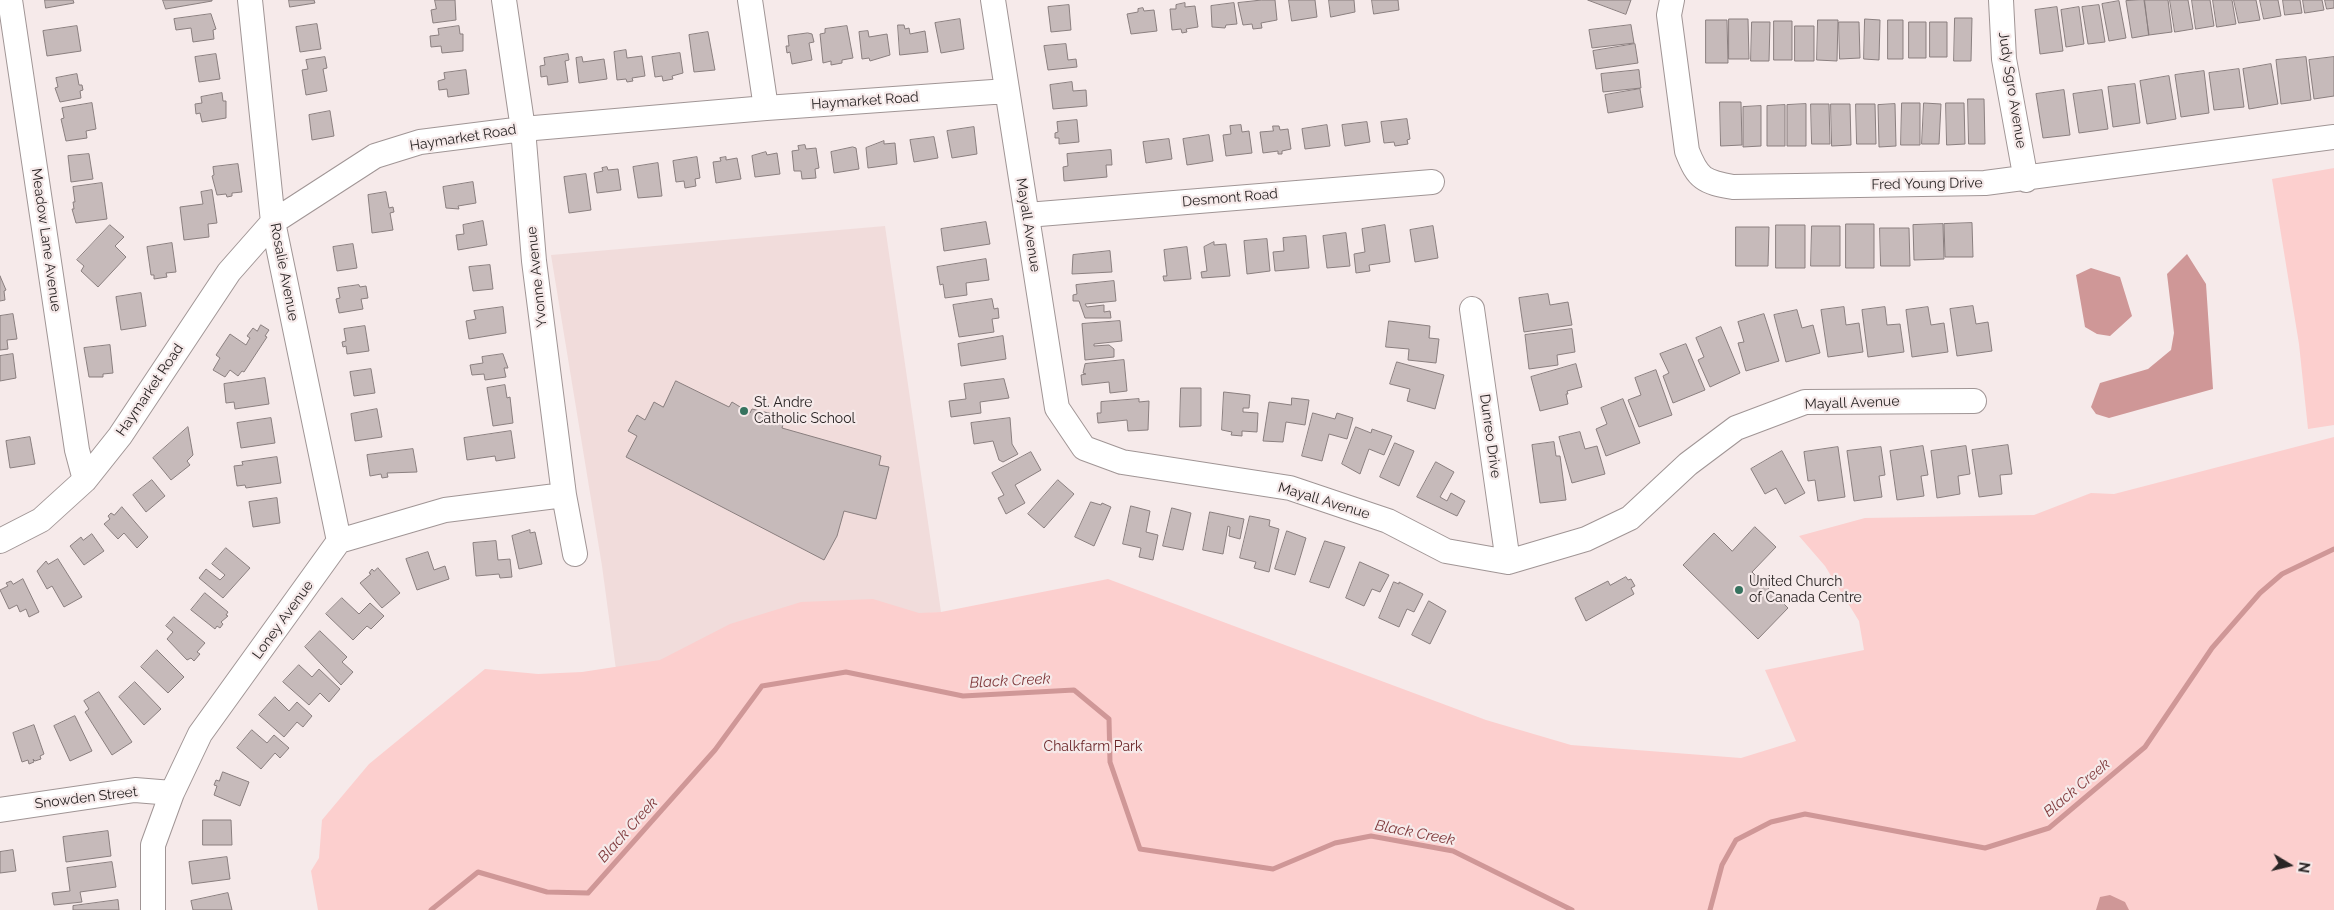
<!DOCTYPE html>
<style>
body{margin:0}
#map{position:relative;width:2334px;height:910px;overflow:hidden;background:#f6eaea;font-family:Raleway,sans-serif}
canvas{display:block}
.north{position:absolute;left:2264px;top:840px;width:50px;height:50px;-webkit-text-stroke:4px #f6eaea;paint-order:stroke;rotate:99deg;font-size:14px;font-weight:700;line-height:20px;text-align:center;color:#2a2525}
.north::after{content:'';display:block;margin:auto;width:18px;height:22px;background:#2a2525;clip-path:polygon(50% 0,100% 100%,50% 72%,0 100%)}
</style>
<div id="map">
<canvas width="2334" height="910"></canvas>
<div class="north">N</div>
</div>
<script>
const c = document.querySelector('canvas').getContext('2d');
c.lineJoin = 'round';
function fill(path, color) { c.fillStyle = color; c.fill(path, 'evenodd'); }
function strokePath(path, color, width, dash) { c.strokeStyle = color; c.lineWidth = width; c.lineCap = dash ? 'butt' : 'round'; c.setLineDash(dash || []); c.stroke(path); }
function drawText(font, color, halo, rows, align = 'center') {
  c.font = font + ' Raleway,sans-serif'; c.lineWidth = 4.5; c.setLineDash([]); c.textBaseline = 'middle'; c.strokeStyle = halo; c.fillStyle = color; for (const [text, x, y, turn = 0] of rows) {
    c.save(); c.translate(x, y); c.rotate((+turn || 0) * Math.PI / 180); c.textAlign = isNaN(turn) ? turn : align; if (halo) c.strokeText(text, 0, 0); c.fillText(text, 0, 0); c.restore();
  }
}
fill(new Path2D(`
 M885,226L941,612L769,626L619,692L602,566L551,255Z`), '#f1dcdb');
fill(new Path2D(`
 M2334,168V425L2308,429L2299,344L2272,179Z
 M2334,437V910H318L311,871L319,858L322,820L369,764L485,669L538,674L582,672L660,660L730,624L801,602L873,599L919,613L941,612L1108,579L1486,720L1571,745L1741,758L1796,741L1765,670L1864,650L1859,621L1825,566L1799,536L1865,518L2034,515L2091,493L2114,494Z`), '#fccfce');
fill(new Path2D(`
 M2187,254L2206,284L2213,389L2109,418L2096,414L2091,407L2100,383L2148,369L2171,350L2174,333L2167,274Z
 M2091,268L2120,277L2132,316L2110,336L2097,334L2085,327L2076,275Z
 M2110,895L2125,902L2129,910H2096L2100,897Z`), '#cf9797');
strokePath(new Path2D(`
 M431,910L478,872L547,892L588,893L715,750L762,686L846,672L963,696L1074,690L1109,719L1110,762L1140,849L1273,869L1335,843L1371,836L1453,851L1572,910
 M1710,910L1722,865L1736,840L1771,822L1805,814L1985,848L2049,828L2145,747L2212,648L2260,593L2282,574L2334,549`), '#cf9797', 5);
const building = new Path2D(`
 M45,0H73L74,3L46,8Z
 M163,0H212V1L166,9Z
 M289,0H314L315,3L290,7Z
 M435,0H455L456,20L433,23L431,10L436,9Z
 M1262,0H1275L1277,20L1261,23L1262,28L1253,29L1252,24L1243,25L1238,3Z
 M1289,0H1315L1317,17L1292,21Z
 M1329,0H1354L1355,12L1331,17Z
 M1372,0H1398L1399,10L1374,14Z
 M1588,0H1631L1626,14Z
 M2144,0L2149,35L2132,38L2126,1Z
 M2145,0H2168L2172,32L2149,35Z
 M2170,0H2188L2193,29L2175,32Z
 M2192,0H2210L2214,26L2196,29Z
 M2213,0H2232L2236,24L2217,27Z
 M2234,0H2256L2260,20L2239,23Z
 M2260,0H2278L2281,16L2264,19Z
 M2283,0H2300L2302,13L2285,15Z
 M2303,0H2322L2324,10L2305,13Z
 M2325,0H2334V8L2327,9Z
 M2119,1L2126,38L2109,41L2102,4Z
 M1185,3V7L1195,6L1198,27L1186,29L1187,32L1182,33L1181,29L1172,30L1170,9H1176V5Z
 M1234,3L1237,24L1226,25L1225,28L1212,27L1211,6Z
 M1069,5L1071,30L1051,32L1048,7Z
 M2099,5L2105,42L2088,44L2082,7Z
 M2057,7L2063,51L2040,54L2035,10Z
 M2079,7L2084,44L2066,47L2061,10Z
 M1143,8L1144,11L1154,10L1157,31L1131,34L1127,14L1138,12V9Z
 M211,14L216,29L213,30L214,39L193,42L191,28L176,30L174,19Z
 M1955,18H1972L1971,61H1954Z
 M960,19L964,49L941,53L935,23Z
 M1729,19H1748L1749,59H1729Z
 M1865,19L1880,20L1879,60L1864,59Z
 M1706,20H1727L1728,63H1706Z
 M1818,20H1838L1837,61L1817,60Z
 M1888,20H1903V59H1888Z
 M1774,21H1792V60H1774Z
 M1752,22H1770L1769,61H1751Z
 M1839,22H1859L1860,58L1840,59Z
 M1909,22H1926V58H1909Z
 M1930,22H1947V57H1930Z
 M317,24L321,49L300,52L296,27Z
 M898,25H904L905,29L909,28L910,34L925,31L928,52L900,55Z
 M1631,25L1634,43L1592,48L1589,30Z
 M77,26L81,51L47,56L43,31Z
 M459,26L460,34H463V51L442,53L441,46L431,47L430,36L439,35L438,29Z
 M847,26L853,58L842,60V63L831,65V61L823,63L820,34L825,33V29Z
 M1795,26H1814V61H1795Z
 M868,31L869,37L887,34L890,55L870,61L869,58L862,59L859,32Z
 M708,32L715,70L694,72L689,35Z
 M808,33L812,34L814,42L809,43L812,60L792,64L790,52L787,53L786,46H789L788,36Z
 M1066,44L1068,60L1076,59L1077,67L1048,70L1044,46Z
 M1635,44L1638,63L1596,69L1593,51Z
 M626,50L627,58L642,56L645,76L632,78L633,81L627,82L626,79L617,80L614,52Z
 M680,53L683,73L672,76L673,79L663,81L662,76L655,77L652,57Z
 M216,54L220,79L199,82L195,57Z
 M568,54L569,60L565,61L568,82L548,85L547,76L541,77L540,66L545,65L544,58Z
 M325,57L327,68L323,69L327,91L306,95L302,70L308,69L306,60Z
 M582,57L583,62L604,59L607,79L579,83L576,58Z
 M2306,57L2311,100L2281,104L2276,60Z
 M2334,57V96L2314,99L2309,60Z
 M2271,64L2278,104L2249,109L2243,69Z
 M2239,69L2244,107L2214,110L2209,73Z
 M466,70L469,94L448,97L447,89L439,90L438,81L445,79L444,73Z
 M1639,70L1641,88L1603,92L1601,74Z
 M2204,71L2209,113L2181,117L2175,75Z
 M77,74L79,85H82L83,90L80,91L81,98L60,102L55,88L58,87L56,78Z
 M2169,76L2176,119L2147,124L2140,81Z
 M1072,82L1073,91L1086,90L1087,106L1053,109L1050,85Z
 M2135,84L2140,123L2113,127L2108,87Z
 M1640,89L1643,107L1608,113L1605,95Z
 M2064,90L2070,135L2043,138L2036,94Z
 M2102,90L2108,129L2079,133L2073,94Z
 M222,93L223,101H226V118L202,122L200,113L196,114L195,104L202,103L201,97Z
 M1968,99H1984L1985,144H1969Z
 M1720,102H1741L1742,145L1721,146Z
 M92,103L96,129L86,131L87,138L66,141L61,119L64,118L62,108Z
 M1902,103H1920V145H1901Z
 M1924,103L1941,104L1939,144H1922Z
 M1946,103H1964L1965,144L1947,145Z
 M1806,104V146H1787V105Z
 M1811,104H1829L1830,144H1812Z
 M1831,104H1850L1851,145L1832,146Z
 M1856,104H1875L1876,144H1857Z
 M1895,104L1896,146L1879,147L1878,105Z
 M1785,105V146H1767V106Z
 M1761,106V146L1743,147V107Z
 M330,111L334,136L312,140L309,115Z
 M1407,119L1410,139L1407,140L1408,144L1395,146L1394,142L1384,143L1381,122Z
 M1077,120L1079,142L1059,144V138H1055V133L1058,132L1057,122Z
 M1367,122L1370,142L1345,146L1342,125Z
 M1241,125L1242,132L1249,131L1252,153L1226,156L1223,135L1231,134L1230,126Z
 M1327,125L1330,146L1305,149L1302,129Z
 M1273,126H1279L1280,130L1288,129L1291,149L1282,151V154H1278V151L1263,153L1260,132L1273,131Z
 M974,127L977,154L952,158L947,131Z
 M1209,135L1213,161L1187,165L1183,139Z
 M934,137L938,158L914,162L910,140Z
 M1169,139L1172,159L1146,163L1143,142Z
 M884,141V144L895,143L897,164L868,168L866,148Z
 M805,145L806,149L816,148L819,168L815,169L816,178L802,179L801,171H794L792,151L799,150L798,146Z
 M853,147L856,148L859,169L834,173L831,152Z
 M1111,150L1112,165H1106L1107,177L1064,181L1063,167L1068,166L1067,154Z
 M766,152L767,155L777,153L780,174L755,177L752,156Z
 M89,154L93,179L71,182L68,156Z
 M697,157L700,178L695,179L696,186L685,188L684,181L676,182L673,161Z
 M726,157V160L737,158L741,179L716,183L713,162L721,161L720,158Z
 M658,163L662,196L638,198L633,167Z
 M238,164L242,192L232,193V196L227,197L226,194L217,195L212,176L214,175L213,167Z
 M607,167L608,170L618,169L621,190L597,193L594,173L603,171L602,168Z
 M586,174L591,210L569,213L564,177Z
 M473,182L476,203L458,206L459,209L446,208L443,187Z
 M102,183L107,219L76,223L72,209H74L73,202H75L73,187Z
 M212,190L217,223L208,224L209,237L184,240L180,207L203,204L201,192Z
 M386,192L389,208L393,207L394,212L390,213L393,230L372,233L368,195Z
 M483,221L487,245L458,250L456,235L464,234L463,225Z
 M986,222L990,244L944,251L941,229Z
 M1972,223L1973,257H1945L1944,224Z
 M1846,224H1874V268H1846Z
 M1943,224L1944,259L1914,260L1913,225Z
 M110,225L124,237L115,246L126,257L98,287L81,271L84,266L77,260Z
 M1385,225L1390,262L1369,265L1370,271L1356,273L1354,254L1365,252L1362,229Z
 M1776,225H1805V268H1776Z
 M1433,226L1438,258L1415,262L1410,230Z
 M1812,226H1840V266H1811Z
 M1736,227H1769L1768,266H1736Z
 M1880,228H1909L1910,266H1881Z
 M1346,233L1350,266L1327,268L1323,236Z
 M1306,236L1309,268L1275,271L1273,252L1284,251L1283,238Z
 M1267,239L1270,271L1247,274L1244,241Z
 M1214,242V245L1226,244L1230,276L1202,278L1201,272L1207,271L1204,247Z
 M172,243L176,272L166,273L167,277L154,279V275H151L147,247Z
 M353,244L357,268L337,271L333,247Z
 M1187,247L1191,279L1164,281L1163,276H1167L1164,250Z
 M1110,251L1112,272L1072,274L1073,255Z
 M986,259L989,280L966,283L967,295L945,298L943,284L940,285L937,267Z
 M490,265L493,289L473,291L469,267Z
 M0,276L6,290L4,291L5,300L0,301Z
 M1114,281L1116,301L1085,304L1087,307L1104,305V312L1110,311L1111,318H1085L1079,301H1073V295L1077,294L1076,285Z
 M359,285L360,287L366,286L368,298L361,299L363,309L339,313L336,299L340,298L338,288Z
 M141,293L146,326L121,330L116,297Z
 M1548,294L1550,305L1568,302L1572,325L1524,332L1519,298Z
 M992,299L994,309L998,308L999,318L992,319L994,332L959,337L953,305Z
 M1973,306L1976,324L1988,322L1992,351L1957,356L1950,309Z
 M503,307L506,333L469,339L466,321L476,319L474,311Z
 M1844,307L1846,325L1859,323L1863,352L1828,357L1821,310Z
 M1885,307L1887,325L1900,324L1904,352L1868,357L1862,310Z
 M1928,307L1931,325L1944,323L1948,352L1912,357L1906,310Z
 M1797,310L1802,328L1813,325L1820,353L1786,362L1774,315Z
 M13,314L17,339L7,340L8,349L0,350V316Z
 M1764,314L1779,361L1746,371L1738,343L1744,342L1738,322Z
 M1120,321L1122,341L1094,344V346L1109,345L1114,349V357L1085,360L1082,324Z
 M1389,321L1430,326L1429,338L1439,339L1436,363L1408,360L1409,349L1386,347Z
 M261,325L269,330L265,336L267,337L244,372L242,371L238,376L230,370L225,377L213,370L220,358L216,355L230,334L246,345L250,338L247,336L253,328L257,331Z
 M365,326L369,351L347,354L346,346L343,347L342,342L346,341L344,329Z
 M1721,327L1740,373L1710,387L1698,360L1704,357L1696,338Z
 M1572,329L1575,352L1557,355L1558,365L1529,369L1525,335Z
 M1003,336L1006,359L961,366L958,344Z
 M1686,344L1705,390L1673,403L1663,376L1669,373L1660,354Z
 M110,345L113,373L103,374V377H89L84,348Z
 M13,354L16,378L0,381V356Z
 M503,354L508,368H504L506,377L485,380L484,374L472,375L470,365L483,363L482,357Z
 M1124,360L1127,391L1110,393L1109,382L1082,385L1081,375L1086,374L1083,373L1085,364Z
 M1397,362L1444,375L1435,409L1407,401L1410,389L1390,384Z
 M1576,364L1582,387L1567,391L1568,394H1566L1568,404L1540,411L1531,377Z
 M371,369L375,393L354,396L350,372Z
 M1656,370L1672,415L1639,427L1628,400L1641,395L1635,378Z
 M265,378L269,404L235,409L234,402L226,403L224,384Z
 M1004,379L1009,398L980,402L981,413L951,417L949,401L966,399L964,384Z
 M676,381L729,407L732,402L750,413L752,409L785,417L782,428L881,456L879,465L889,467L876,519L844,511L837,536L824,560L626,457L637,436L628,431L637,415L645,420L654,402L663,407Z
 M505,385L507,398L510,397L513,423L493,426L487,388Z
 M1181,388H1201V426L1180,427Z
 M1224,392L1250,395L1249,408H1243V412L1258,413L1257,432L1242,431V436L1231,435L1232,432L1222,430Z
 M1292,398L1309,400L1305,425L1286,422L1283,442L1263,441L1269,402L1291,405Z
 M1139,399V402L1149,401L1148,430L1128,431L1127,420L1098,423L1097,413H1101V402Z
 M1623,399L1640,443L1606,456L1596,429L1607,424L1601,408Z
 M377,409L382,437L355,441L351,414Z
 M1313,413L1335,419L1337,413L1353,418L1347,439L1329,434L1322,461L1302,456Z
 M271,418L275,443L241,448L237,423Z
 M1010,418L1012,444L1018,454L1003,462L999,460L993,441L974,444L971,423Z
 M188,427L193,455L187,461L190,465L171,480L153,458Z
 M1356,427L1371,433L1372,429L1392,436L1384,455L1369,449L1360,474L1342,464Z
 M511,431L515,458L496,461L495,456L467,460L464,438Z
 M1580,432L1585,449L1597,446L1605,474L1572,483L1559,437Z
 M30,437L35,464L10,468L6,441Z
 M1554,442L1556,456H1560L1566,500L1540,503L1532,445Z
 M1395,443L1414,451L1399,486L1380,477Z
 M2008,445L2012,474L2000,475L2002,494L1979,497L1972,450Z
 M1923,446L1928,475L1921,476L1924,496L1897,500L1890,451Z
 M1966,446L1970,474L1958,476L1960,494L1937,498L1931,451Z
 M1838,447L1845,497L1818,501L1815,480L1808,481L1804,452Z
 M1881,447L1885,475L1879,476L1882,497L1854,501L1847,451Z
 M413,449L417,472L387,473L388,477L382,478L381,474L370,476L367,455Z
 M1782,451L1805,493L1785,504L1776,488L1765,494L1751,469Z
 M1031,452L1041,470L1015,485L1025,503L1006,514L998,498L1004,495L992,473Z
 M277,457L281,483L246,488L245,485L237,486L234,466L243,465L242,462Z
 M1436,462L1454,472L1440,497L1447,501L1451,493L1465,501L1457,516L1417,497Z
 M152,480L165,496L146,512L133,495Z
 M1058,480L1074,494L1044,528L1028,514Z
 M277,498L280,523L253,527L249,502Z
 M1091,502L1101,505L1102,503L1111,507L1094,546L1075,537Z
 M1131,506L1150,511L1146,532L1158,535L1153,560L1139,557L1141,548L1123,544Z
 M122,507L148,537L137,548L124,533L118,539L104,524L110,519L108,516L111,513L114,515Z
 M1172,508L1191,513L1183,550L1163,546Z
 M1210,512L1244,519L1240,539L1229,536L1230,527L1228,526L1223,554L1203,550Z
 M1250,516L1270,520L1269,526L1279,529L1269,572L1254,568L1256,562L1240,558Z
 M1755,527L1776,547L1752,572L1788,608L1758,639L1683,565L1714,533L1732,551Z
 M530,530V533L535,532L542,564L519,569L512,536Z
 M1287,531L1306,538L1295,575L1275,569Z
 M92,534L104,551L84,565L70,546L81,537L83,540Z
 M496,541L498,560L510,559L512,577L500,578L499,574L476,576L473,543Z
 M1325,541L1345,547L1329,588L1310,582Z
 M226,548L250,568L223,598L199,578L206,569L220,580L225,575L212,564Z
 M428,552L434,570L445,566L449,579L417,590L406,559Z
 M58,559L82,597L64,607L52,586L47,589L37,571L46,561L48,564Z
 M1360,562L1389,575L1380,592L1372,589L1364,606L1346,598Z
 M378,568L400,593L382,608L360,583L371,574L369,573L372,569L374,571Z
 M1626,577L1628,580L1631,579L1635,586L1631,588L1634,594L1586,621L1575,598L1608,581L1610,585Z
 M23,579L39,612L29,617L26,609L20,612L17,605L9,609L0,590L8,586L6,583L11,581L13,584Z
 M1394,582L1399,584V582L1423,594L1414,612L1407,609L1399,627L1379,618Z
 M205,593L228,612L226,615L228,616L221,622L223,624L220,628L217,626L215,629L191,610Z
 M342,598L359,614L370,603L384,616L371,629L367,626L353,640L326,614Z
 M1429,601L1446,611L1430,644L1412,635Z
 M174,617L205,643L197,652L200,654L194,661L191,658L187,660L167,639L173,632L166,626Z
 M320,631L347,657L342,662L353,672L341,685L305,647Z
 M157,650L184,677L168,693L141,667Z
 M299,665L312,677L319,669L340,689L329,702L320,693L309,705L283,682Z
 M135,682L161,709L144,725L119,697Z
 M99,692L132,742L112,755L85,712L89,709L84,701Z
 M275,697L289,711L297,702L312,716L303,727L297,722L284,737L259,715Z
 M75,716L92,751L70,761L54,726Z
 M34,725L44,754L40,756L41,759L35,761L33,759L34,762L29,764L28,760L22,762L13,733Z
 M252,730L267,743L274,735L289,748L280,758L275,753L261,769L237,748Z
 M223,772L249,782L240,806L214,795L217,786L214,785L216,780L219,781Z
 M203,820H231L232,845H203Z
 M108,831L111,856L66,862L63,837Z
 M13,850L16,871L0,873V852Z
 M227,857L230,879L192,884L189,862Z
 M112,862L116,887L80,892L82,902L54,905L52,893L70,891L67,868Z
 M228,893L232,910H193L191,901Z
 M118,900L119,910H73V906Z`);
fill(building, '#c6baba');
strokePath(building, '#8a7f7f', 1);
const minor = new Path2D(`
 M10,0L77,450L85,480
 M250,0L273,222L339,541
 M504,0L523,129L534,261L564,495L575,554
 M750,0L766,108
 M993,0L1057,408L1084,448L1122,462L1290,488L1388,521L1446,551L1508,562L1586,539L1630,518L1688,464L1736,428L1805,402L1974,401
 M1672,0L1669,15L1687,151C1698,179 1704,182 1733,187L1985,183L2334,137
 M2001,0L2004,59L2026,180
 M1027,215L1432,182
 M1472,309L1508,562
 M0,541L41,520L85,480L120,436L229,272L273,222L375,156L420,142L523,129L766,108L1007,91
 M0,810L135,790L172,793
 M153,910V845L172,793L200,734L339,541L445,510L564,495`);
strokePath(minor, '#a09595', 26);
strokePath(minor, '#fff', 24);
for (const [x, y, r, color] of [
 [744,411,5,"#36735f"],
 [1739,590,5,"#36735f"]
]) { const dot = new Path2D(); dot.arc(x, y, r, 0, 2 * Math.PI); c.fillStyle = color; c.fill(dot); strokePath(dot, '#f6eaea', 2); }
drawText('14px', '#2a2525', '#f6eaea', [
 ["Judy Sgro Avenue",2012,90,81],
 ["Haymarket Road",865,101,-4],
 ["Haymarket Road",463,138,-9],
 ["Fred Young Drive",1927,184,-1],
 ["Desmont Road",1230,198,-5],
 ["Mayall Avenue",1028,225,81],
 ["Meadow Lane Avenue",46,240,82],
 ["Rosalie Avenue",284,272,79],
 ["Yvonne Avenue",537,277,-96],
 ["Haymarket Road",150,390,-56],
 ["Mayall Avenue",1852,403,-2],
 ["Dunreo Drive",1490,436,82],
 ["Mayall Avenue",1324,501,17],
 ["Loney Avenue",283,620,-54],
 ["Snowden Street",86,798,-7]
]);
drawText('14px', '#2a2525', '#f6eaea', [
 ["St. Andre",754,403],
 ["Catholic School",754,419],
 ["United Church",1749,582],
 ["of Canada Centre",1749,598]
], 'left');
drawText('14px', '#6b272a', '#f6eaea', [
 ["Chalkfarm Park",1093,747]
]);
drawText('italic 15px', '#7f393b', '#f6eaea', [
 ["Black Creek",1010,681,-3],
 ["Black Creek",2077,788,-40],
 ["Black Creek",628,830,-48],
 ["Black Creek",1415,833,11]
]);
</script>
